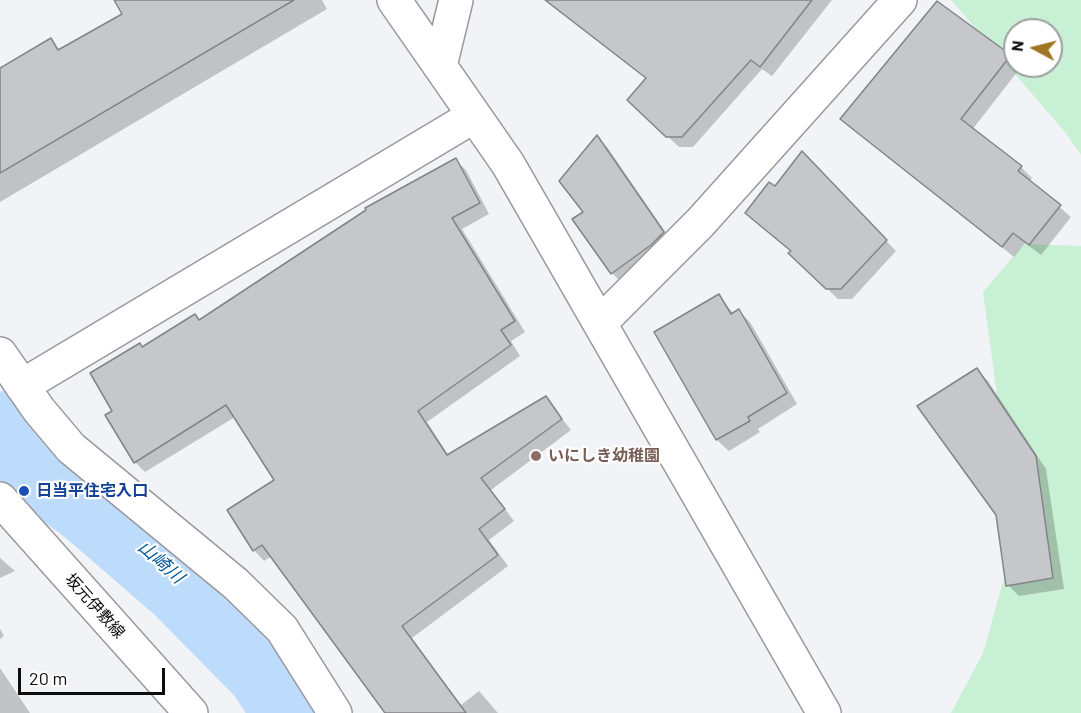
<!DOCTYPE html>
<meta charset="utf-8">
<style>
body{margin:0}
#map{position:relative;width:1081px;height:713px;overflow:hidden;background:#f2f3f7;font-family:Barlow,sans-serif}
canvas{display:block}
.north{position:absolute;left:1003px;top:18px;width:60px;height:60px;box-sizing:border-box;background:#fff;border:2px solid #9e9e9f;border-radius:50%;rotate:277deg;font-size:16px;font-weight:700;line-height:24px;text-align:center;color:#0d0d0e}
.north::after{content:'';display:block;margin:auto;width:21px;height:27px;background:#a07625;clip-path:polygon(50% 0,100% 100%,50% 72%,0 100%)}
.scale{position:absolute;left:18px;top:668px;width:147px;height:27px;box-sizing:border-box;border:3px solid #0d0d0e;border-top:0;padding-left:8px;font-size:18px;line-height:21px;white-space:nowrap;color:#0d0d0e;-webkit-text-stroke:4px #fff;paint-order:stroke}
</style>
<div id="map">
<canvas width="1081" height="713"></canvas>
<div class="north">N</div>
<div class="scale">20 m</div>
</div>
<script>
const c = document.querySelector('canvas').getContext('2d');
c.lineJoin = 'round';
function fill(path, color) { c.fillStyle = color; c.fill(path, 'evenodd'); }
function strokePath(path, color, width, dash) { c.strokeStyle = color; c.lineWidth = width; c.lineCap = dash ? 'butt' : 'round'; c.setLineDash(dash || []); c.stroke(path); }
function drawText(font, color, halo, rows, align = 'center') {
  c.font = font + ' Barlow,"Noto Sans JP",sans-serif'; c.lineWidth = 4.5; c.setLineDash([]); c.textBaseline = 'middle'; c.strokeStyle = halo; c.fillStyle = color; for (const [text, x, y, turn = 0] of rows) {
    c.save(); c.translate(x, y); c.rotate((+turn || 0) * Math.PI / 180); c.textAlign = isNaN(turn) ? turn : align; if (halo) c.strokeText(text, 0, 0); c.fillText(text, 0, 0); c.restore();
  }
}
fill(new Path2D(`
 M951,0H1081V155L1065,132ZM1015,30H1051V66H1015Z
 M1024,244L1081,246V713H951L983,653L1016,535L983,292Z`), '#c8f0d5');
fill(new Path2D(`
 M146,0H322L327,9L0,202V98L50,40L60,50Z
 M571,0H832L772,76L762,69L693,147H679L629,100L647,79L562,11Z
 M938,3L1010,56L1015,61V66L1021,67L972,130L1021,167L1032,178L1030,182L1071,217L1041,255L1025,243L1014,257L842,119Z
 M597,138L607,147L673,243L622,283L612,273L585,212Z
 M455,160L466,170L489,214L462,229L525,332L511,341L520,356L427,422L449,456L546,398L571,430L491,490L514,521L489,540L508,566L412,638L461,705L479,691L498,713H387L272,556L264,561L254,550L277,480L235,417L145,472L135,462L114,411L143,348L200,321Z
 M812,163L896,251L852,299H838L790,253L792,252L776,188Z
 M718,295L734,314L739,311L750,322L797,404L758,429L760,432L729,451L717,440L656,333Z
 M977,370L988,381L1046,469L1064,589L1019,596L1008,585Z
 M0,558L15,571L0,578Z
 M0,629L4,636L0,639Z
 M0,668L30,713H0Z`), '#0003');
strokePath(new Path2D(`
 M0,435L94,504L185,583L269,668L298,713`), '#bddcfc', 88);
const building = new Path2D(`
 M114,0H294L0,173V68L51,38L58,50L122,14Z
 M545,0H812L760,67L751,60L682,137H666L627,100L646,78Z
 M937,1L1011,55L961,119L1022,166L1018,171L1061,205L1029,245L1013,233L1002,247L840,119Z
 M597,135L664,232L651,245L611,274L572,219L583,212L559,181Z
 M802,151L887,240L841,289H826L788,253L791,251L745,213L769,182L775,186Z
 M456,158L480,203L452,218L515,321L501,330L511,345L418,411L447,455L546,396L562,419L481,478L505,509L479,529L498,555L402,626L466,713H385L262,545L253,551L227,510L274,480L226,405L134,463L105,415L112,411L90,373L140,343L142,347L195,314L199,320L366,210L365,208Z
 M719,294L731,314L739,309L787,393L748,417L750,421L716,440L654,332Z
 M977,368L1036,456L1053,578L1006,586L996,515L917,406Z`);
fill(building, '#c6c7cb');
strokePath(building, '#848488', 1.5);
const minor = new Path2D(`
 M394,0L508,164L824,713
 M440,66L456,0
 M600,323L700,223L900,0
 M0,354L39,410L71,448L236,584L282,629L335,713
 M22,386L474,116`);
const major = new Path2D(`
 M0,499L191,713`);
strokePath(minor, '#99999d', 36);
strokePath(major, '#99999d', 36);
strokePath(minor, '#fff', 33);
strokePath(major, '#fff', 33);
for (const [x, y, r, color] of [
 [536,456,6,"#8d6e63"],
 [24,491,6,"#1a4fb4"]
]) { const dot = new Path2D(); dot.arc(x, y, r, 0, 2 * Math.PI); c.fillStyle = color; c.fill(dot); strokePath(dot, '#fff', 2); }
drawText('bold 16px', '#785e54', '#fff', [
 ["いにしき幼稚園",548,456]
], 'left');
drawText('bold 16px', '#164399', '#fff', [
 ["日当平住宅入口",36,491]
], 'left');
drawText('16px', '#0d0d0e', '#fff', [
 ["坂元伊敷線",95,606,48]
]);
drawText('italic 18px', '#015895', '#fff', [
 ["山崎川",161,562,41]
]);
</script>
